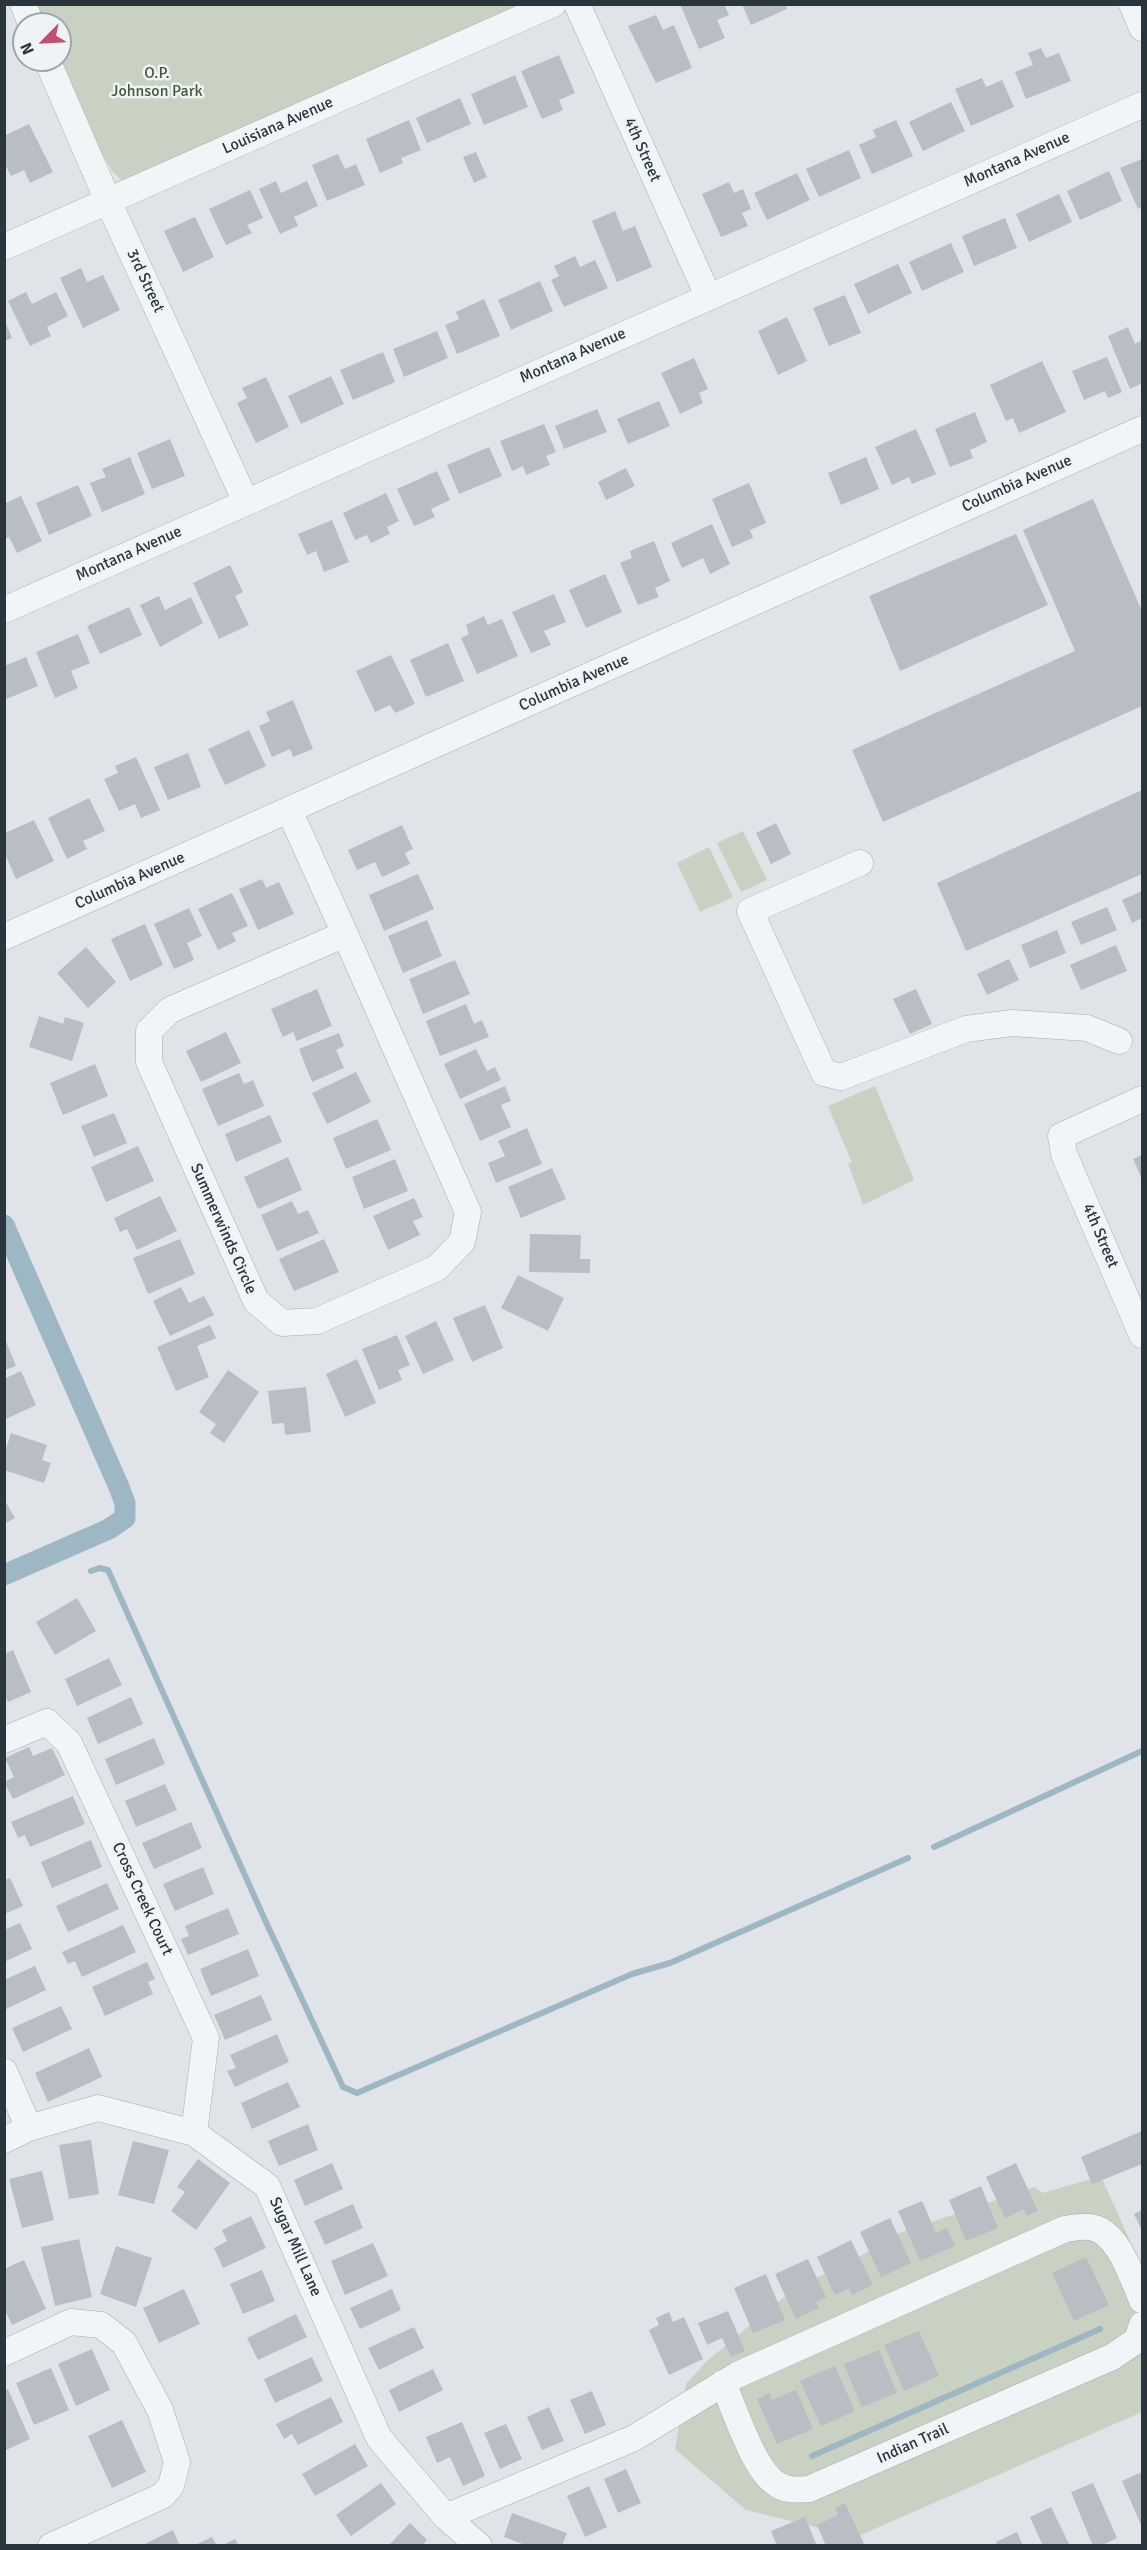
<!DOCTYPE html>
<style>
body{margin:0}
#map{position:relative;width:1147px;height:2550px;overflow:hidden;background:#e0e4e8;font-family:Signika,sans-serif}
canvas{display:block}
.frame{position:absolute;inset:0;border:6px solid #2a353e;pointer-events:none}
.north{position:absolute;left:12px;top:12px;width:60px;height:60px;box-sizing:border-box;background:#eff3f6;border:2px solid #a0a7ac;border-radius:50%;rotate:246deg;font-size:16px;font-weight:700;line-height:24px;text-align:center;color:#2a353e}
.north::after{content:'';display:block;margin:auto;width:21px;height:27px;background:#c44e73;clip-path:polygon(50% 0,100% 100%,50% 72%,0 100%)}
</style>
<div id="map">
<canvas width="1147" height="2550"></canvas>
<div class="frame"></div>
<div class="north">N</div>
</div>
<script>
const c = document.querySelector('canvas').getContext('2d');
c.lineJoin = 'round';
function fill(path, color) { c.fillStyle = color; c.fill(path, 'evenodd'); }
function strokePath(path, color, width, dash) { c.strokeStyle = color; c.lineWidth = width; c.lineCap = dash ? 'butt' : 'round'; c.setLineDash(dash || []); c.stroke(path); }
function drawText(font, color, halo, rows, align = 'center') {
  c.font = font + ' Signika,sans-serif'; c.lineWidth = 5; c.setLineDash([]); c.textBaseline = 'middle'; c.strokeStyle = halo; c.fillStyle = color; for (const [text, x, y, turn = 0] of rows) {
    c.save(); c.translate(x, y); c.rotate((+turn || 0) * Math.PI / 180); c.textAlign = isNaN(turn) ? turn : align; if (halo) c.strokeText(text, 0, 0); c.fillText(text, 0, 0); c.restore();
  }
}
fill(new Path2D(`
 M35,5H527L125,183L112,171L99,149L60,60V24H43Z
 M743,831L767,880L741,892L717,843Z
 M709,847L733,897L700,912L677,863Z
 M875,1086L914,1180L863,1205L848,1163H852L828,1106Z
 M1101,2176L1142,2268V2412L856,2537L746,2510L675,2449L686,2384L707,2361L796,2287L836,2269L882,2244L879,2240L1034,2187L1043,2193Z`), '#c8d1c2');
strokePath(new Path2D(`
 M91,1571L100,1568L108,1570L265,1920L343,2087L357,2093L632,1974L670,1963L908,1858
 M934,1847L1142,1751
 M812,2456L1100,2329`), '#9eb7c5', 6);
strokePath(new Path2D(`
 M4,1225L119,1487L125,1503V1518L109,1529L4,1575`), '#9eb7c5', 21);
fill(new Path2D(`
 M680,4H724L729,15L717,20L725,38L699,49Z
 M742,4H785L787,9L751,25Z
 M656,15L663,30L674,25L692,68L656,83L628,26Z
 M1041,48L1046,58L1059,53L1071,81L1026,99L1015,72L1033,65L1028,53Z
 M559,55L575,93L559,100L563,110L542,119L521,71Z
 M515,75L528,107L484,125L471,94Z
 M982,78L986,87L1002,80L1014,107L971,126L955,89Z
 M460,98L471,124L427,143L416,118Z
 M951,102L965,131L923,151L909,122Z
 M409,120L421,150L401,158L403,163L380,173L366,139Z
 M896,120L913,156L872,174L859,145L876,137L873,130Z
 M29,124L53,172L30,183L24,170L11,176L4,162V136Z
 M849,150L861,178L819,197L806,169Z
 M476,152L487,177L474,183L463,157Z
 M338,154L345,169L356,164L365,185L327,201L312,165Z
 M1142,159V207L1138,209L1120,168Z
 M1109,171L1122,201L1080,220L1067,191Z
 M797,173L810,200L767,220L754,193Z
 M276,181L281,193L307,181L318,206L294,217L298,226L280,234L259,189Z
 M729,182L734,193L743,189L751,209L742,213L748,226L721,237L702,194Z
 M250,190L263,218L247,225L252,233L226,245L209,209Z
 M1059,194L1072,222L1029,242L1016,214Z
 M615,211L623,231L635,226L652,267L617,282L592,221Z
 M195,217L214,257L183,272L164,231Z
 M1005,218L1017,248L974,266L962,236Z
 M951,243L964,272L922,291L909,262Z
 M575,256L580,267L595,260L608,288L564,307L551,280L559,276L554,266Z
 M898,264L912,293L868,314L854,284Z
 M81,268L87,282L103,275L120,310L83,328L60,278Z
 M540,281L553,311L511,330L498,300Z
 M26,292L32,304L56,292L68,316L47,327L51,336L30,346L8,301Z
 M845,295L861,333L829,346L813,308Z
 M484,299L500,336L457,354L445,325L459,319L456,312Z
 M787,317L807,361L778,375L758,331Z
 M5,321L12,338L5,341Z
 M1128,327L1135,344L1142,340V374L1141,375L1142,383L1130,389L1108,336Z
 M437,331L448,358L404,377L393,349Z
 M383,352L395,382L353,400L340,370Z
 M1107,357L1122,392L1108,398L1105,391L1084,400L1072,371Z
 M694,358L708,389L699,393L703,403L680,414L661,373Z
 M1042,361L1066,412L1019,433L1013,418L1006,421L990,385Z
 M331,376L344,404L301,424L288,396Z
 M266,377L289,427L256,443L237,403L247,398L242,388Z
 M659,401L670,426L628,444L617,419Z
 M597,409L607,432L564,449L555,426Z
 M975,412L987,442L970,450L973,458L950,467L935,429Z
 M544,424L556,452L546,456L550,465L526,475L523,466L512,471L500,441Z
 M916,429L936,474L912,484L909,477L892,485L875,447Z
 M170,439L185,476L152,489L137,453Z
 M489,447L502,476L459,494L447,465Z
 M130,457L145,494L102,512L90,483L106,477L102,469Z
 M866,457L879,489L841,505L828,473Z
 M626,468L635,486L606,500L598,482Z
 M437,471L450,500L431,509L435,517L414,526L397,489Z
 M749,483L766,523L750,530L753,538L732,547L712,499Z
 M78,485L92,516L49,535L36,503Z
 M386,493L399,521L387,527L390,534L371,543L367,535L355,540L343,513Z
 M21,496L42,541L17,553L9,537L4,539V504Z
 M1093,499L1142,611V706L883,822L852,750L1075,651L1023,530Z
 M332,520L349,562L324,572L316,551L307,555L298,534Z
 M712,524L730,564L710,574L703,558L682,568L671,543Z
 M1016,534L1048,605L900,671L869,596Z
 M654,541L670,581L655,588L659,597L638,605L620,563L632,558L630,551Z
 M230,565L243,592L235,596L249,625L219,639L193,583Z
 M605,574L622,612L586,628L569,590Z
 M554,594L566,622L544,631L551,645L531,653L512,612Z
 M159,596L165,610L191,597L203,623L160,647L140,605Z
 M129,607L142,635L100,654L87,626Z
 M484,616L488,625L502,619L518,656L477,674L461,638L469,634L466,625Z
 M78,634L90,663L71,671L78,688L55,698L36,652Z
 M448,643L464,681L426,697L410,660Z
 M391,655L415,704L395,713L390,705L375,712L356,671Z
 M26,657L38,686L4,700V666Z
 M293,700L313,749L293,757L290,749L272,757L259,726L270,721L266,712Z
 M249,730L266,766L225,785L208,749Z
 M188,753L201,787L168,800L154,767Z
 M136,757L160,810L141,818L135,804L119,811L104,779L118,773L115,766Z
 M1142,790V874L966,951L937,883Z
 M89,798L105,831L83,841L87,849L67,859L48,818Z
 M34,820L54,861L16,879L5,854V833Z
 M776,823L791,854L771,864L756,833Z
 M402,825L413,849L405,853L410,864L382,877L375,862L357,870L348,850Z
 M418,874L434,909L384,931L369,895Z
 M262,879L266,888L279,882L294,914L258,930L239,889Z
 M1142,891V918L1132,923L1122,900Z
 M232,893L248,926L232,933L236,941L218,950L198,909Z
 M1107,907L1117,930L1081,945L1071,922Z
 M189,908L202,936L187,943L194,960L174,969L154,924Z
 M427,920L442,956L403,973L388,936Z
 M145,924L163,965L130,981L111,939Z
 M1057,930L1066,953L1030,968L1021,945Z
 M1116,945L1127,971L1081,990L1070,965Z
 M86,947L116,982L88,1008L57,973Z
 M1009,959L1019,980L987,995L977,974Z
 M455,960L470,994L423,1014L409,979Z
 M317,989L332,1026L297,1041L293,1032L283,1037L271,1009Z
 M916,989L932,1024L910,1034L893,999Z
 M466,1004L474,1024L482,1020L489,1037L440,1056L426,1021Z
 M39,1016L63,1024L65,1017L84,1023L72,1061L29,1047Z
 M226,1032L241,1063L201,1082L186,1051Z
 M339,1033L344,1046L336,1050L344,1068L312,1082L299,1049Z
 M476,1049L487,1071L495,1067L501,1080L460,1099L444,1064Z
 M95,1064L108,1096L63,1115L50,1083Z
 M356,1072L371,1102L327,1124L312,1093Z
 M239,1073L244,1084L253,1080L264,1106L218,1126L202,1089Z
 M505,1086L511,1101L501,1105L511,1127L480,1141L464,1104Z
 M114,1113L127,1143L94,1157L81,1126Z
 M270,1115L282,1142L236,1162L225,1134Z
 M377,1119L391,1150L346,1169L333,1138Z
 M527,1128L542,1164L496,1183L488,1163L505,1156L498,1141Z
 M138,1146L154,1181L106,1202L91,1167Z
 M1142,1155V1179L1133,1159Z
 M288,1157L302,1190L258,1209L244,1177Z
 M395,1159L408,1191L364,1209L352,1177Z
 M552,1168L566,1199L521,1218L508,1187Z
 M160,1196L177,1231L137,1250L127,1229L120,1232L114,1218Z
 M414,1198L423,1217L413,1221L420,1235L388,1250L373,1216Z
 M292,1201L298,1214L308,1210L319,1233L277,1251L261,1215Z
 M530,1234L581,1235L580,1259H590V1273L529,1272Z
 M180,1239L195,1274L148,1294L133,1258Z
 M324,1239L339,1272L294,1291L279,1259Z
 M518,1275L564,1298L548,1331L501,1308Z
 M181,1287L189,1303L204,1296L214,1315L170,1336L153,1301Z
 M485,1305L503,1348L472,1362L453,1318Z
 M436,1321L454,1360L423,1374L405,1336Z
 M210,1325L216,1338L197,1346L209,1377L176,1391L157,1347Z
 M397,1335L410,1365L398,1370L402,1380L379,1390L362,1349Z
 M5,1339L16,1366L5,1370Z
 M357,1359L376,1403L345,1417L326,1374Z
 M228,1370L259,1392L224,1443L210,1433L216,1424L199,1412Z
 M21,1371L36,1405L4,1420V1379Z
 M306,1387L311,1432L285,1435L284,1423L272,1424L268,1391Z
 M11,1433L47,1445L42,1460L51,1463L44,1483L4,1470V1448L6,1449Z
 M4,1499L15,1518L4,1524Z
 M77,1598L96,1631L55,1655L36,1622Z
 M13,1650L31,1692L8,1702L4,1694V1654Z
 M109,1658L122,1685L77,1706L65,1679Z
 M131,1697L143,1724L98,1744L87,1718Z
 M154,1738L165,1764L116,1785L105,1759Z
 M29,1747L33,1756L52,1748L65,1775L13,1799L4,1782L14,1777L5,1758Z
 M165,1784L177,1810L136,1827L125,1801Z
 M73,1796L85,1824L30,1847L25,1835L18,1838L11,1822Z
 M191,1822L202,1848L154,1869L142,1843Z
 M91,1840L102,1867L52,1888L41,1862Z
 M203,1867L214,1894L175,1911L163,1884Z
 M10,1878L23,1906L4,1914V1880Z
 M107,1883L119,1909L68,1932L56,1906Z
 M228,1908L239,1934L188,1955L181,1939L189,1936L185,1926Z
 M20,1923L32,1949L4,1962V1930Z
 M123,1925L136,1952L82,1977L75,1961L68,1964L62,1952Z
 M248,1949L259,1976L211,1996L200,1969Z
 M147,1962L155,1979L148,1982L153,1994L105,2016L92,1987Z
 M35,1966L46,1990L4,2010V1980Z
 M261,1995L272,2020L225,2040L214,2015Z
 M61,2006L72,2029L23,2052L12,2028Z
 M277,2034L289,2062L235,2087L227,2071L236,2068L230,2055Z
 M89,2048L102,2077L48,2102L35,2073Z
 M288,2082L300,2107L252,2129L241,2103Z
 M308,2124L318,2150L279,2166L268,2141Z
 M1142,2131V2164L1092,2184L1081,2157Z
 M91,2140L99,2194L69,2199L59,2145Z
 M133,2141L169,2150L154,2204L118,2195Z
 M198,2159L230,2183L196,2230L171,2211L185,2192L177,2187Z
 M332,2163L343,2189L305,2206L294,2180Z
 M1016,2163L1038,2211L1027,2216L1024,2209L1005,2218L986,2177Z
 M42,2171L54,2220L22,2228L9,2179Z
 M981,2186L998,2228L966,2241L949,2200Z
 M922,2201L936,2233L947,2228L955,2246L920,2261L898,2211Z
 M353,2204L363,2228L325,2245L314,2221Z
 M1142,2210V2231L1134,2214Z
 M251,2216L266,2248L223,2268L214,2248L227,2241L222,2230Z
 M890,2218L911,2263L881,2277L860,2232Z
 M79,2239L92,2297L55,2306L41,2247Z
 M851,2240L873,2285L852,2295L849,2288L835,2295L817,2257Z
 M373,2243L388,2276L345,2295L331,2261Z
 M116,2246L152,2258L136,2307L100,2294Z
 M1086,2257L1109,2305L1074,2321L1052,2273Z
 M808,2259L826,2297L816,2302L819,2308L796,2319L775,2274Z
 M24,2260L46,2309L12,2325L4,2308V2269Z
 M262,2270L275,2301L243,2314L230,2284Z
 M766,2274L785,2320L753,2333L734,2288Z
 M184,2289L200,2324L159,2343L143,2308Z
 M392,2289L401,2310L360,2329L350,2308Z
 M728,2311L745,2351L731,2357L722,2338L707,2345L698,2323Z
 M669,2312L673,2322L684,2317L703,2359L669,2375L649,2330L659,2325L656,2318Z
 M296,2314L307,2337L258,2360L247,2338Z
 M414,2327L424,2348L379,2370L368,2348Z
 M919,2331L939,2376L904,2391L884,2345Z
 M92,2349L110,2390L76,2406L58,2364Z
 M879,2350L897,2393L862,2407L844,2364Z
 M312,2357L323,2381L275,2403L264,2379Z
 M835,2366L855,2411L821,2426L800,2381Z
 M51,2368L69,2410L34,2425L16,2383Z
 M433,2369L443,2390L399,2412L389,2390Z
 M8,2389L30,2439L4,2451V2391Z
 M796,2390L813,2429L777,2444L757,2399L769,2393L772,2400Z
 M592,2391L606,2425L585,2434L570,2400Z
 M331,2397L343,2422L298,2445L292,2434L284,2439L276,2424Z
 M549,2407L564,2441L542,2450L527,2417Z
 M122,2420L146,2472L112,2488L88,2436Z
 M462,2422L485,2476L463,2486L450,2457L437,2463L426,2437Z
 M506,2424L522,2459L500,2469L484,2433Z
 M355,2444L368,2466L315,2496L302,2474Z
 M626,2469L641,2503L618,2513L604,2479Z
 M1142,2472V2525H1141L1122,2481Z
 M381,2483L396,2504L351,2536L336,2515Z
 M1093,2483L1117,2538L1100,2546H1093L1071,2492Z
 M589,2486L607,2527L585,2537L567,2496Z
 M845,2503L865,2546H826L817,2525L838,2515L835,2508Z
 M1051,2507L1070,2546H1043L1030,2517Z
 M512,2513L567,2533L562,2546H528L504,2537Z
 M805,2517L817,2546H777L771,2531Z
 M410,2523L427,2540L422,2546H388Z
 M173,2530L180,2546H141Z
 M1017,2532L1023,2546H997L996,2542Z
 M212,2537L217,2546H193Z
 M235,2539L239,2546H221Z`), '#b8bec4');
const minor = new Path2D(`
 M23,4L31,24
 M577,4L708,296
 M1132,4L1142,28
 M47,60L108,201L246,502
 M4,247L553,4
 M4,610L1142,105
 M289,810L345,934L170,1010L149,1031V1062L256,1301L282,1323L317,1321L437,1268L462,1242L468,1212L345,934
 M860,863L750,911L824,1073L841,1077L966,1029L1012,1023L1087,1028L1119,1041
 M4,937L1142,429
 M1142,1099L1061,1136L1064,1154L1142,1335
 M4,1740L47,1722L69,1743L206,2038L194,2133
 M4,2071L29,2128
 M4,2140L29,2128L98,2108L194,2133L267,2186L379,2438L446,2517L479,2546
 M4,2353L71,2322L101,2325L124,2343L160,2410L177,2462L171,2486L162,2496L51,2546
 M723,2383C734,2408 753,2467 774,2482C784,2491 797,2490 809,2489L1112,2357L1137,2340L1142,2325
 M446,2517L634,2438L737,2375L1065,2229C1073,2228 1082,2226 1089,2227C1118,2229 1132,2278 1142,2300`);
strokePath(minor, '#a6acb2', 27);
strokePath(minor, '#f2f5f7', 26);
drawText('16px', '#445938', '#eff3f6', [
 ["O.P.",157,74],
 ["Johnson Park",157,92]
]);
drawText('16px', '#2a353e', '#eff3f6', [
 ["Louisiana Avenue",278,126,-24],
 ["4th Street",642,150,66],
 ["Montana Avenue",1017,160,-24],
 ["3rd Street",145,281,65],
 ["Montana Avenue",573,356,-24],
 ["Columbia Avenue",1017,484,-24],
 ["Montana Avenue",129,554,-24],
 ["Columbia Avenue",574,683,-24],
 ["Columbia Avenue",130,881,-24],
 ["Summerwinds Circle",223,1229,66],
 ["4th Street",1100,1236,67],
 ["Cross Creek Court",142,1899,65],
 ["Sugar Mill Lane",295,2247,66],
 ["Indian Trail",913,2444,-24]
]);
</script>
